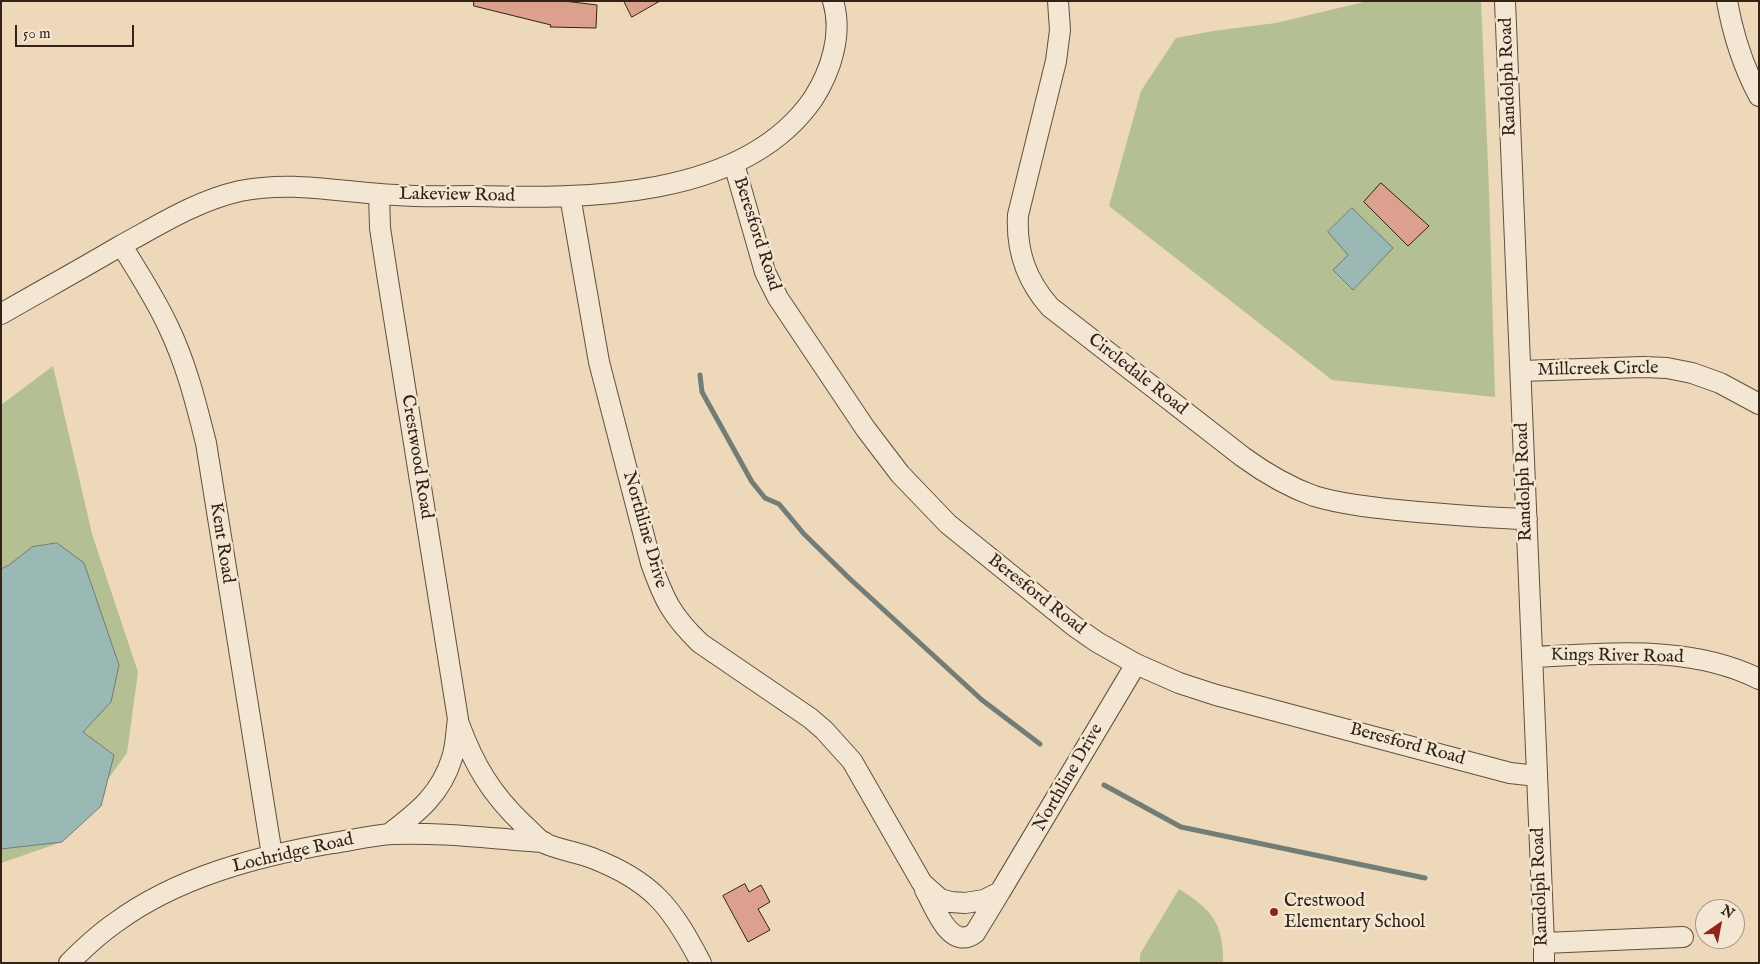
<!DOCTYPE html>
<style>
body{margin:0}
#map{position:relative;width:1760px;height:964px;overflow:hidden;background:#edd8b9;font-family:"IM FELL English",serif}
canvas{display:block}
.frame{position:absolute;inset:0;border:2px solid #342217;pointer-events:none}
.north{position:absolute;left:1695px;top:899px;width:50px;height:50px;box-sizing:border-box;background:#f3e6d2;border:1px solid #a79887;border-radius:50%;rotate:33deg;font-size:14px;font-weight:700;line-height:20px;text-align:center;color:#342217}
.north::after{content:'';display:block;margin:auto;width:18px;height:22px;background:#8f2418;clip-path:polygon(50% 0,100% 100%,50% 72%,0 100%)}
.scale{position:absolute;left:15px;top:25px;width:119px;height:22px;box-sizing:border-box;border:2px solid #342217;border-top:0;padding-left:6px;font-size:15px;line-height:18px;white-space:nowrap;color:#342217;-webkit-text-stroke:4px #f3e6d2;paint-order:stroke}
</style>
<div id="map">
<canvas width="1760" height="964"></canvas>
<div class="frame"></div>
<div class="north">N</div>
<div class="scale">50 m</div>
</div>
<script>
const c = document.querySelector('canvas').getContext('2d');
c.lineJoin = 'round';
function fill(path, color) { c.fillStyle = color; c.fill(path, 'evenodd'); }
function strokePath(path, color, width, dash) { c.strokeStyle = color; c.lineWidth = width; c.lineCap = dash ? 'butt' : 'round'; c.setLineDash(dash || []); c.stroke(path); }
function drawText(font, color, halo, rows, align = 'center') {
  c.font = font + ' "IM FELL English",serif'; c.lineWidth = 5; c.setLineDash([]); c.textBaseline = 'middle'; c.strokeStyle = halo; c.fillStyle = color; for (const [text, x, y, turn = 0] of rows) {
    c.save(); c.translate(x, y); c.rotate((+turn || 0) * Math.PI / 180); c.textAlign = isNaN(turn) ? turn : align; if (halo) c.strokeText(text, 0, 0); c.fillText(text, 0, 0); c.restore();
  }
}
fill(new Path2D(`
 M1368,1H1481L1489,189L1495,397L1332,380L1109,206L1141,91L1176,38L1213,31L1276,23Z
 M53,366L92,534L138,672L127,753L62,842L1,863V405Z
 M1179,889C1211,909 1224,923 1223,963H1140V954Z`), '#b4bf92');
const water = new Path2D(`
 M1352,208L1393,248L1353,290L1333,270L1348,255L1328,232Z
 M57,543L84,563L119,665L111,702L83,732L114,755L101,806L62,842L1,849V569L9,565L32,547Z`);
fill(water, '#9ab9b5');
strokePath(water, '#717d76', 1);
strokePath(new Path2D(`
 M700,375L702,392L752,482L765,498L779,504L804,534L849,578L982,700L1040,744
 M1104,785L1181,827L1425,878`), '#717d76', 5);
const building = new Path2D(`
 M474,1H564L597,5L596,28L550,27L551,25L474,6Z
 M624,1H660L632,17Z
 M1381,183L1429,226L1408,246L1364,202Z
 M745,884L749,892L761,885L770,902L758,909L770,930L748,942L723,896Z`);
fill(building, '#dba18e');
strokePath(building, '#342217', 1);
const minor = new Path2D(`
 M1058,1L1060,30L1056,61L1018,215C1016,251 1026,280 1050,307L1243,457C1265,473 1289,487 1314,496C1341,504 1369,507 1397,510C1440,514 1483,518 1527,519
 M1505,1L1544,943V963
 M1727,1C1733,35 1743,66 1759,96
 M734,164L765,272L778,298L865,428L900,474L948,524L1074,626L1097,642L1136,664L1179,683L1216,695L1510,773L1537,776
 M379,194L380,228L387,274L458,719C456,732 456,746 452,758C441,794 418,812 389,834
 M570,196L599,362L651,563C664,600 672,616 700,643L810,718L824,730L852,761L922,883L940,899L951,902L965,903L984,900L1000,892L1136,664
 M122,246C138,272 155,298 168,326C186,363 196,403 206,443L272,855
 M1,314C41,291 81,269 120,246C159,225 196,201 240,191C295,180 341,193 396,195C422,197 448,196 474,196C583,199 743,200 813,99C831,71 843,34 833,1
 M1521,371L1643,367L1667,368L1692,373L1720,383L1759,404
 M1532,657C1608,654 1689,644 1759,679
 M459,724C474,765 492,795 524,825C530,830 537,839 544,843C559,850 577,852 592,858C652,881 672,907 701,963
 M925,890C935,907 950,952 975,933L1000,892
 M1544,943L1683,937
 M69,963C83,949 99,934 115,923C177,877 258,856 333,843C353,840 373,835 393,834C443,832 494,839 544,842`);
strokePath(minor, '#625040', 22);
strokePath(minor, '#f3e6d2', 20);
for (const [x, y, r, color] of [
 [1274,912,5,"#8f2418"]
]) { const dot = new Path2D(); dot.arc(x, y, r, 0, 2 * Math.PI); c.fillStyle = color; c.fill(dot); strokePath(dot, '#f3e6d2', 2); }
drawText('18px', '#342217', '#f3e6d2', [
 ["Randolph Road",1509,77,-92],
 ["Lakeview Road",457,196,1],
 ["Beresford Road",756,234,72],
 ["Millcreek Circle",1598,370,-1],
 ["Circledale Road",1137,375,38],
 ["Crestwood Road",416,457,81],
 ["Randolph Road",1525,482,-92],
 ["Northline Drive",644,530,74],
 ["Kent Road",221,543,81],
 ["Beresford Road",1036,595,38],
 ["Kings River Road",1617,657,1],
 ["Beresford Road",1407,745,15],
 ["Northline Drive",1069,778,-60],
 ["Lochridge Road",293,854,-13],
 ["Randolph Road",1541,887,-92]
]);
drawText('18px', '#342217', '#f3e6d2', [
 ["Crestwood",1284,902],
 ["Elementary School",1284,923]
], 'left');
</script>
